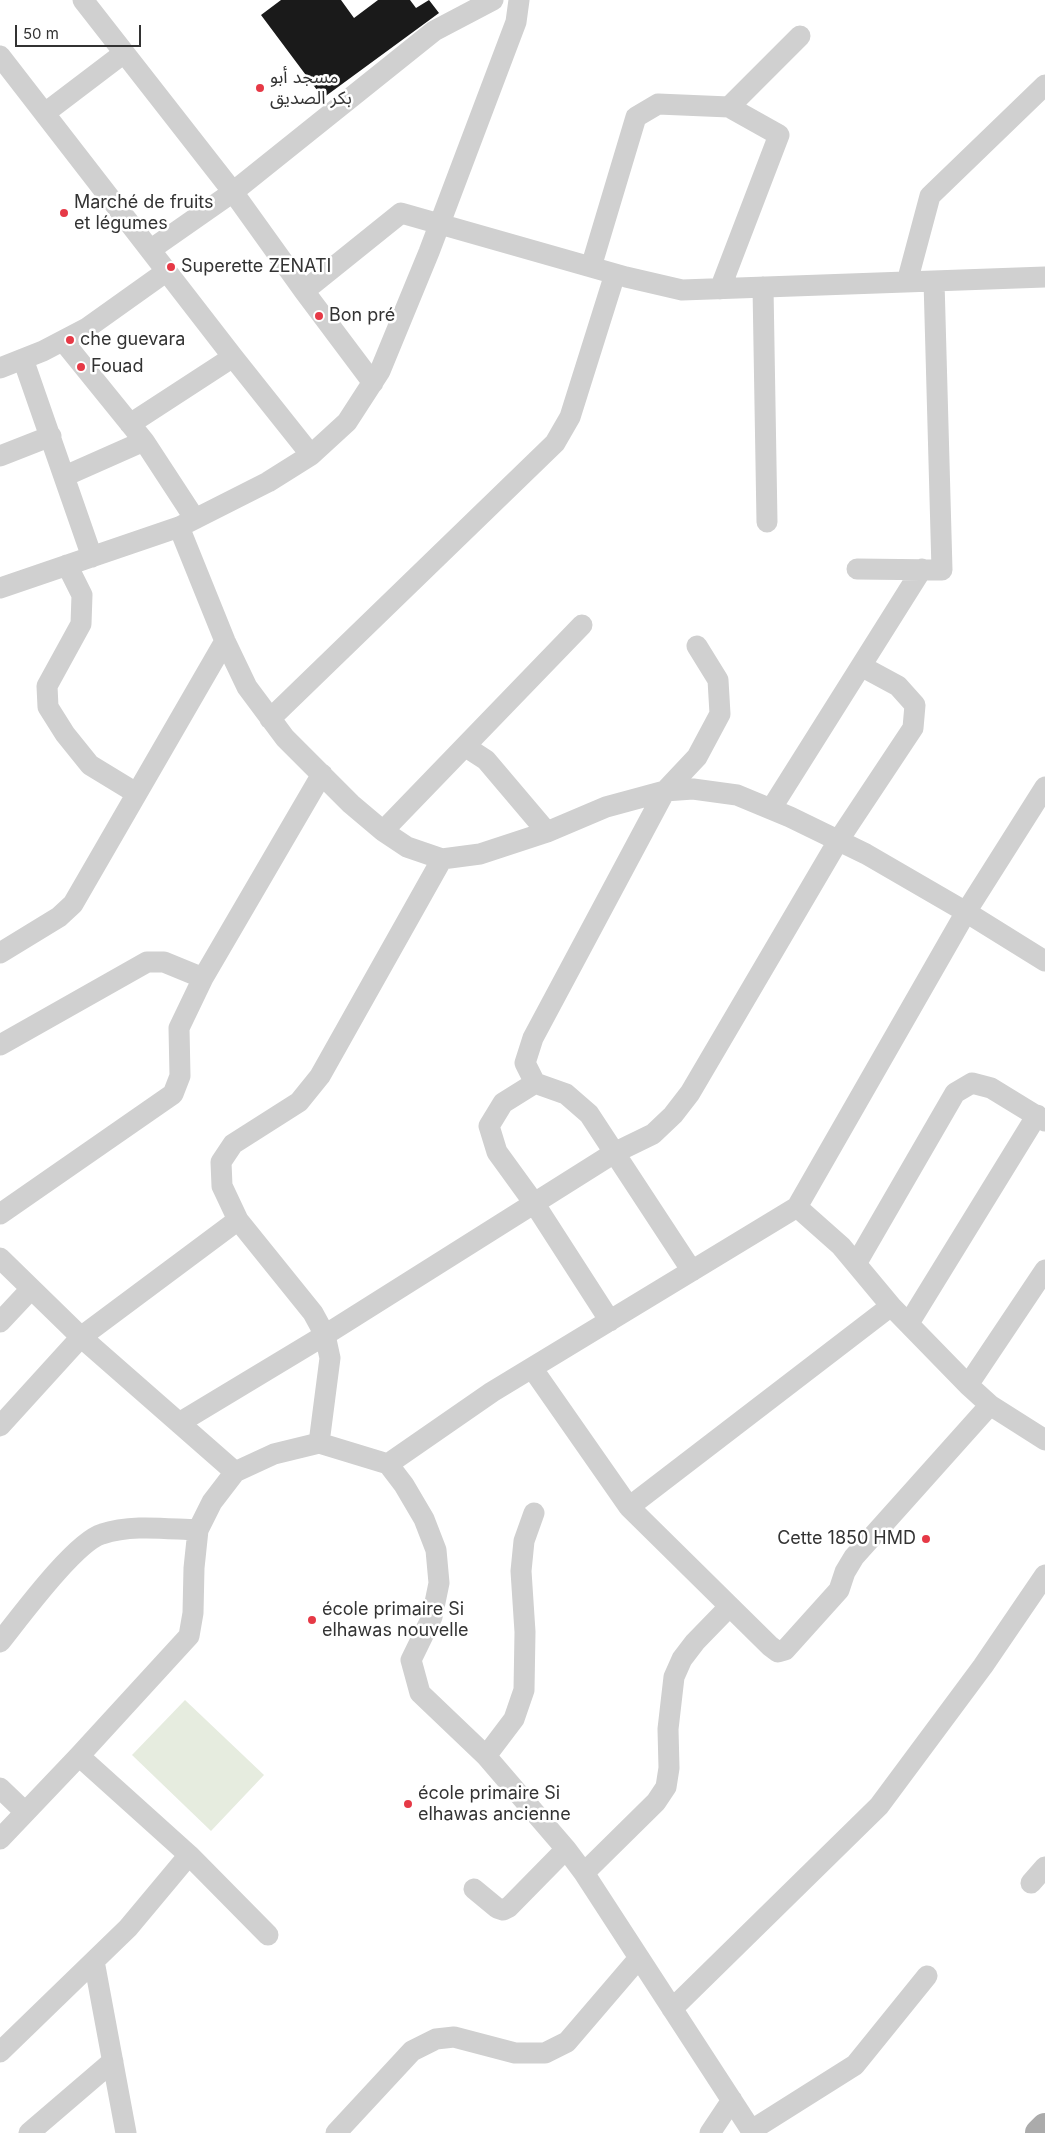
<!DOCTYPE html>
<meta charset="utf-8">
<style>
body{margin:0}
#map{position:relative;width:1045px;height:2133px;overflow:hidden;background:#fff;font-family:Inter,sans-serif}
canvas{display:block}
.scale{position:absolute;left:15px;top:25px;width:126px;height:22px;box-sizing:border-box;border:2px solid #333;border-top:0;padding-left:6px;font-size:15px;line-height:18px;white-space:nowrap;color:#333;-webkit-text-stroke:4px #fff;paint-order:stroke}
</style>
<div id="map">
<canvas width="1045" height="2133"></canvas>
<div class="scale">50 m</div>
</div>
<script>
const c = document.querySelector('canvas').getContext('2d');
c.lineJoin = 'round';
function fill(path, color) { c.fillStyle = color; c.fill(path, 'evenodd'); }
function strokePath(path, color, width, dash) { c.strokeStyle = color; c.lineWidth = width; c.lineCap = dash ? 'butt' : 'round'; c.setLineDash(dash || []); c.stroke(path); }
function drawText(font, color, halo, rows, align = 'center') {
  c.font = font + ' Inter,"Noto Sans Arabic",sans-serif'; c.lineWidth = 5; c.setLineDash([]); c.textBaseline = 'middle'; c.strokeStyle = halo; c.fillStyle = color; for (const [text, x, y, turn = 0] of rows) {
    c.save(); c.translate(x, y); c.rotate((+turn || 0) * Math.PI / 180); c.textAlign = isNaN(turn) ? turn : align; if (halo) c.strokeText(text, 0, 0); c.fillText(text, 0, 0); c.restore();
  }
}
fill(new Path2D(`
 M185,1700L264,1775L211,1831L132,1755Z`), '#e6ecdf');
fill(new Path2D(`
 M281,0H341L354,18L378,0H410L416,8L429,0L439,13L323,98L261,15Z`), '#1a1a1a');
strokePath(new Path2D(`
 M83,0L233,192L304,291L373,383
 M0,56L233,357L311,455
 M45,113L124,53
 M150,250L233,192L434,31L493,0
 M591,267L636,117L658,104L729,107L800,36
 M907,282L930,196L1045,85
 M763,287L767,522
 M720,289L779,135L729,107
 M304,291L401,213L626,277L682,290L1045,277
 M63,341L144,441L195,519
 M23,359L92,557
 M0,368L43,351L87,328L167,271
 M130,424L233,357
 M0,456L51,436
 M65,476L144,441
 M179,527L225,641L247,687L285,738L351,804L383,831L407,847L442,859L480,854L547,832L606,807L665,791L693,789L737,795L790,817L866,854L966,912L1045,961
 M67,565L82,595L81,624L47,686L48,707L65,734L90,765L136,793
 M857,569L942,570L934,281
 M0,588L179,527L268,482L311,455L347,422L380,371L429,252L516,22L519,0
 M270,719L555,443L570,417L615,274
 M466,747L486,760L547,832
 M771,809L922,569
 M383,831L582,625
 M0,953L59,917L73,904L225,641
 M0,1045L147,962H164L203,978
 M535,1083L503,1103L489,1126L497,1152L534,1203L610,1321
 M797,1207L841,1246L891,1306L968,1385L990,1405L1045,1440
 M0,1214L173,1094L180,1076L179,1028L203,978L322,774
 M0,1258L81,1337L235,1472
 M856,1264L955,1093L972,1083L991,1088L1045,1121
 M692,1271L589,1114L566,1094L535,1083L525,1063L533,1038L665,791L697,757L720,714L718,680L697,646
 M0,1322L31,1289
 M909,1323L1037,1115
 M532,1368L629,1507L891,1306
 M968,1385L1045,1270
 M179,1423L325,1335L614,1153L653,1134L673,1115L690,1093L838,841L913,728L915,705L898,686L861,666
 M0,1426L81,1337L238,1220
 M319,1443L330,1358L325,1335L313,1313L238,1220L222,1186L221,1162L233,1144L299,1102L320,1076L442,859
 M388,1464L492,1392L797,1207L966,912L1045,787
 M629,1507L770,1646L778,1652L785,1650L839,1590L845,1572L854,1557L990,1405
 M0,1642C20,1617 75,1542 102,1534C132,1524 166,1529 198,1530
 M79,1756L189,1855L268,1935
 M486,1756L514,1719L524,1690L525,1632L521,1571L524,1541L534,1513
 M0,1788L25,1812
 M0,1839L79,1756L189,1636L193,1613L194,1568L198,1530L212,1502L235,1472L274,1454L319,1443L388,1464L404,1485L424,1519L436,1550L439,1583L432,1617L411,1660L420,1693L486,1756L566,1849L584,1873L753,2133
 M584,1873L656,1802L666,1787L669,1768L668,1729L674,1677L682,1659L695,1642L729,1607
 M1031,1883L1045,1867
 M474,1889L497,1908L503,1910L509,1907L566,1849
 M94,1961L126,2133
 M672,2009L879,1806L983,1666L1045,1575
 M0,2052L128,1928L189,1855
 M752,2130L855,2065L927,1976
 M29,2133L113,2061
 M336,2133L412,2051L436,2039L454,2037L515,2053H545L567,2042L639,1958
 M710,2133L732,2100`), '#d0d0d0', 21);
strokePath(new Path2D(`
 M1039,2133L1045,2127`), '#ababab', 28);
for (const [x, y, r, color] of [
 [260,88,5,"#e63946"],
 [64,213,5,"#e63946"],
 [171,267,5,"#e63946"],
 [319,316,5,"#e63946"],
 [70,340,5,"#e63946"],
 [81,367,5,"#e63946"],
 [926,1539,5,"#e63946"],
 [312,1620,5,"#e63946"],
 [408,1804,5,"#e63946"]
]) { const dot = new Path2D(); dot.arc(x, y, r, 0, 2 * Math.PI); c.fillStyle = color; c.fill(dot); strokePath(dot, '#fff', 2); }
drawText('18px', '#333', '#fff', [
 ["مسجد أبو",270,78],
 ["بكر الصديق",270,99],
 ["Marché de fruits",74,203],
 ["et légumes",74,224],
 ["Superette ZENATI",181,267],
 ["Bon pré",329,316],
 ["che guevara",80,340],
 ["Fouad",91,367],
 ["Cette 1850 HMD",916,1539,"right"],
 ["école primaire Si",322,1610],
 ["elhawas nouvelle",322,1631],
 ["école primaire Si",418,1794],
 ["elhawas ancienne",418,1815]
], 'left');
</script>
